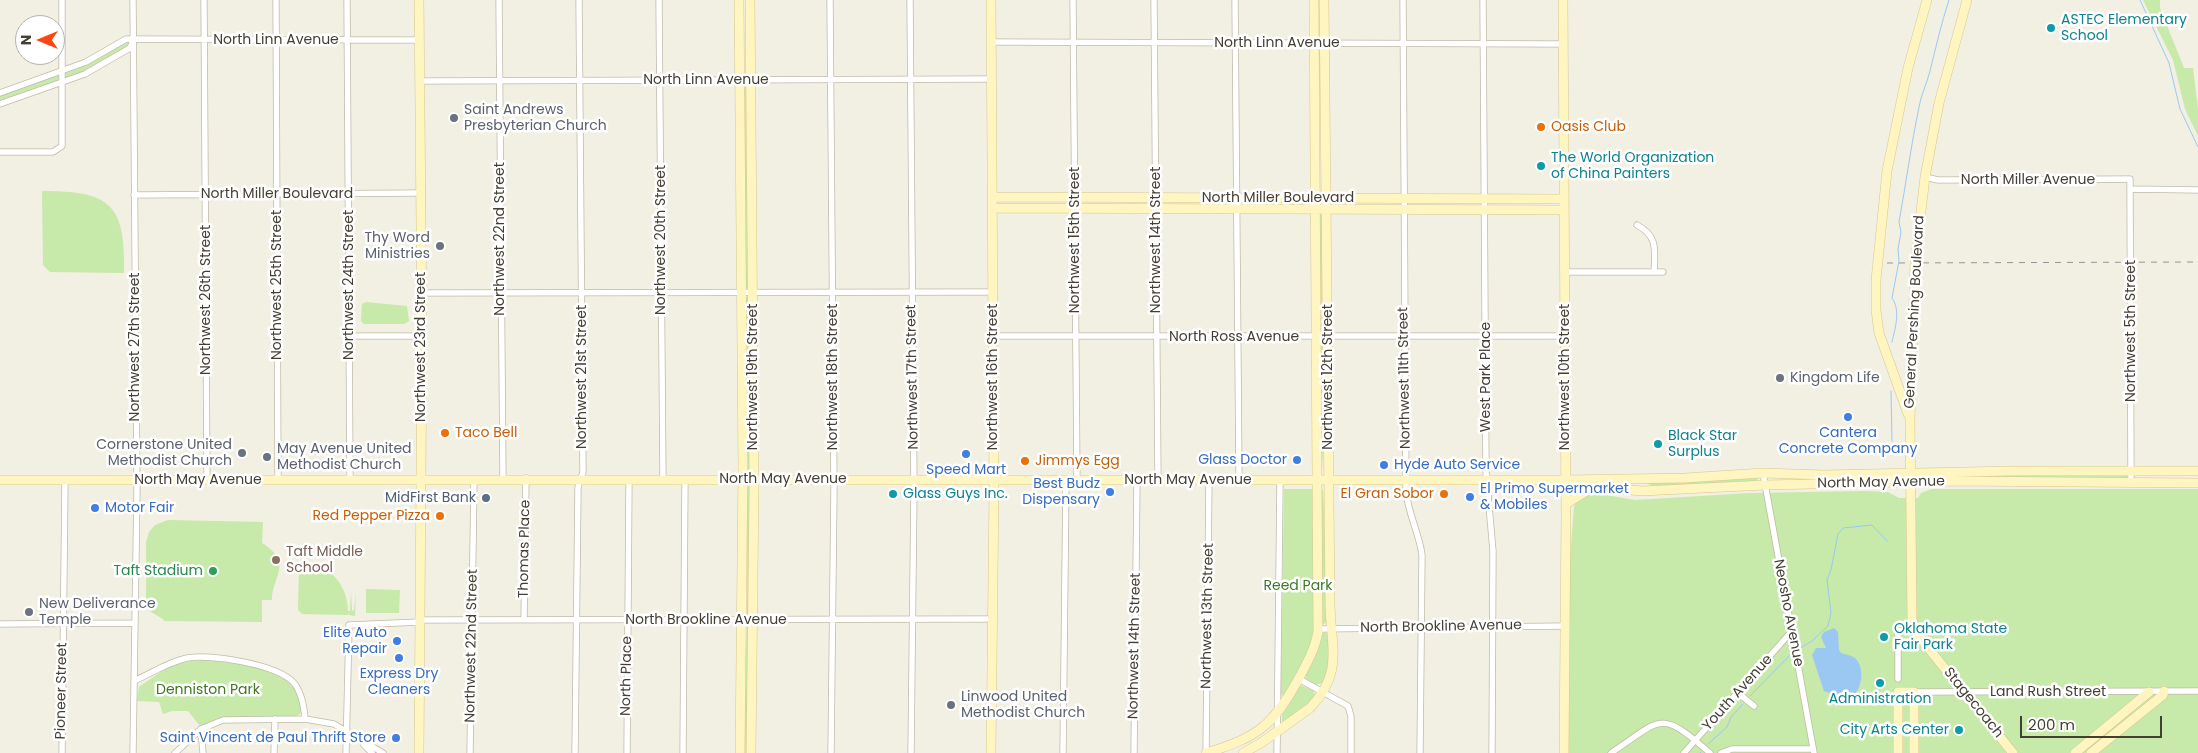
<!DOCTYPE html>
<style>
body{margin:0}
#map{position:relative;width:2198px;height:753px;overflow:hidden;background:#f2efe3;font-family:Poppins,sans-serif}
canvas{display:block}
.north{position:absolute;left:15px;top:15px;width:50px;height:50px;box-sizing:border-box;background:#fff;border:1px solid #b4b2ad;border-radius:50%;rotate:270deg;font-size:14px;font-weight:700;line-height:20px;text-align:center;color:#443f33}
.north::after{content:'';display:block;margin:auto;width:18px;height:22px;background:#ff440d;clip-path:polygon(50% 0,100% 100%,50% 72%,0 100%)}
.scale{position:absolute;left:2020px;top:716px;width:142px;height:22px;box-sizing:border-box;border:2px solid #443f33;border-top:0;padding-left:6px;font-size:15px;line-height:18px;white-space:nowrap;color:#443f33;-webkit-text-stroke:4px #fff;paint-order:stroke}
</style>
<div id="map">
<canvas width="2198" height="753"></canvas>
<div class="north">N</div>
<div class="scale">200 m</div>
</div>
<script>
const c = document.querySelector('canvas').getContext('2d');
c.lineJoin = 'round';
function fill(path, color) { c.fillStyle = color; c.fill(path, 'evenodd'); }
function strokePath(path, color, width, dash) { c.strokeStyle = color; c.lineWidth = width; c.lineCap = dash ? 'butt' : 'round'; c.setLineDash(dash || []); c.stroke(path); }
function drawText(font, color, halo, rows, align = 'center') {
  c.font = font + ' Poppins,sans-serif'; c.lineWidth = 5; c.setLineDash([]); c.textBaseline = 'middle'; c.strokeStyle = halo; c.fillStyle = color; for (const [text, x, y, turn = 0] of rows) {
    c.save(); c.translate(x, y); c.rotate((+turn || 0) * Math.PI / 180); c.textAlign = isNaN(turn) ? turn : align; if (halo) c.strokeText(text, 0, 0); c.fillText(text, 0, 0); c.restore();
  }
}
fill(new Path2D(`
 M2143,0H2160V8L2184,68H2193L2198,110V136L2185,109L2173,60Z
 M126,42L129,44C111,61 86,71 63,80V74L87,65Z
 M60,75L57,82L0,103V95Z
 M746,84L748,288H746L744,85Z
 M42,191C109,191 126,203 124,273L50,272L43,265Z
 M1319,213H1322L1323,332L1321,333Z
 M747,297H748L750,473H746L745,298Z
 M366,302L407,306L409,321L404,324H364L361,321L362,304Z
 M1321,341L1324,342L1323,470L1320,411Z
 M1976,475H2125L2128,477L2124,480L1954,477Z
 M1756,477L1758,479L1755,481L1655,487L1648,484L1653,482Z
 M747,486H750L749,614L747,615Z
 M1284,489H1312L1314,490V633L1311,649L1283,697L1281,694V676Z
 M1323,489L1326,550L1327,622L1324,624H1322L1321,493Z
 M1932,489H2198V753H1568L1570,558L1574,507C1578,499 1585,493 1594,493L1635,500L1751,493L1866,491L1888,492L1899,498H1918L1921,493Z
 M168,520L263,522L262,543C294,563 272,577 272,600H262V622L164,621L163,619L151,612L146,598V542L149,532L155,525Z
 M309,564C334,568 347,587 348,611H350L351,590L352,611L354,610L356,592L355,616L349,615L348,612V615L302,614L298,610L299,565Z
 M366,589L400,590L399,613H366Z
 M747,624L750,626L748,753H743Z
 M1325,632L1328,635L1330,668L1322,683L1316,685L1306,679L1305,675L1321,634Z
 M204,660C235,663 306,668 301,713L297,716L223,717L200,726L188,711H172L163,714L159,702L137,701L139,687C162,671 174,661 204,660Z
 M1300,685L1313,690L1315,695L1310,703L1282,723V713Z`), '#c7e9a9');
fill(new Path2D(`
 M1834,628L1838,632L1839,650L1841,653C1846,655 1852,655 1856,659C1865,669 1862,689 1852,697L1840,696L1824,691L1812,655L1816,648H1826L1821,637L1824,632Z`), '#9bc8f3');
strokePath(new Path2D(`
 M2140,0L2169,63L2180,109L2198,147
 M1892,342C1895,328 1901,311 1892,298L1899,261L1898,249L1901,232L1899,222C1906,184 1911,145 1919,107C1921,95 1927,83 1930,71C1936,47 1941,24 1949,0
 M1891,391L1892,441
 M1797,650L1812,641L1828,626L1831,613L1827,580L1831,570L1838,534L1843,528L1872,525L1887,541
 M1750,696L1793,652
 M1708,744L1727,727L1731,717L1743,704
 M1700,753L1701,752`), '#9bc8f3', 1);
const street = new Path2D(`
 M133,0L137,489L133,753
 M204,0L207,480
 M276,0L278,480
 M347,0L350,480
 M499,0L503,479
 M659,0L663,479
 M830,0L834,487L831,753
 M910,0L914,487L911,753
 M1073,0L1077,479
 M1154,0L1158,479
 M1235,0L1239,479
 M1403,0L1406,489C1407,512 1419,532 1422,555L1420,753
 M1483,0L1486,472L1493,551L1492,753
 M991,42L1563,44
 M420,81L992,79
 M0,93L86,62L126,39L420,40
 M0,104L85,74L130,48L132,43
 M0,152H53L62,146V0
 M1925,177L1938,180L2130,179L2131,483
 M2130,189L2198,190
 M134,195L421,193
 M1637,225C1658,236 1655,250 1654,272
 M1565,272H1663
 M421,293L993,292
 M349,336H422
 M993,336H1565
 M1763,473L1814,753
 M420,620L992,619
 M524,620L526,478
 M0,624L135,623
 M1318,629L1565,626
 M1299,679L1348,706L1351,716V753
 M1898,679V631L1914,629
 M134,681C152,673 168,662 187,658C211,654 277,664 294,683C302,693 304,706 305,719
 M1914,692L2198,691
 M1738,693L1754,706
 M201,729L203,753
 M364,745L372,753
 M62,753L65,480
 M175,753L201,729L223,720L305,719L334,724L383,753
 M274,753L275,719
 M346,753L349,625L420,622
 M470,753L474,479
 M575,753L578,487L583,472L579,0
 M627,753L629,479
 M683,753L685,479
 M1063,753L1066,479
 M1134,753L1137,480
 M1206,753L1209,479
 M1277,753L1280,480
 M1611,753C1662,719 1659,708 1710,753
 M1684,753L1791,632
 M1721,753L1732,749H1813`);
const secondary = new Path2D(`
 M739,0L743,469L740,753
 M750,0L754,487L751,753
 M1563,0L1566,518L1564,753
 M1967,0L1939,103L1925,177L1915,263L1910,420L1912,620L1917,634L2013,753
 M992,197L1564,199
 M992,208L1564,210
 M1908,414L1879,333L1876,310V280L1887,171L1908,68L1927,0
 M0,480H1566L1685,478L1763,473L1824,475L2012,471H2198
 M1566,480L1575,485L1642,491L1765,485L1953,481L2198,483
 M1566,504L1593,487
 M419,753L422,336L419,0
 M991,753L994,489L991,0
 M1206,753C1258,737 1273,726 1299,678C1307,663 1315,649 1318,632L1314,0
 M1243,753L1261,743L1310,708C1345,671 1330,645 1330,602L1324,0
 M1898,753V692H1914V753
 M2075,753L2149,692
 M2091,753L2163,695L2164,691`);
strokePath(street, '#c1baa8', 7);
strokePath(secondary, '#d4c890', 10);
strokePath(street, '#fff', 5.5);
strokePath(secondary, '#fff5c0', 9);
strokePath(new Path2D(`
 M1887,263L2198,262`), '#949494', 1, [6, 6]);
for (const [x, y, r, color] of [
 [2051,28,5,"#0f9aa8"],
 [454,118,5,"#6b7280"],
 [1541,127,5,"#e8710a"],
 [1541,166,5,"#0f9aa8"],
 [440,246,5,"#6b7280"],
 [1780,378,5,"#6b7280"],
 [1848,417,5,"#3f7fe0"],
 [445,433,5,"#e8710a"],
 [1658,444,5,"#0f9aa8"],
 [242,453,5,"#6b7280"],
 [966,454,5,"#3f7fe0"],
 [267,457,5,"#6b7280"],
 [1297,460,5,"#3f7fe0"],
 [1025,461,5,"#e8710a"],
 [1384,465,5,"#3f7fe0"],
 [1110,492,5,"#3f7fe0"],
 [893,494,5,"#0f9aa8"],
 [1444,494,5,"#e8710a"],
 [1470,497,5,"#3f7fe0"],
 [486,498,5,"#5c6f8a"],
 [95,508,5,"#3f7fe0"],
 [440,516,5,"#e8710a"],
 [276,560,5,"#8d6e63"],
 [213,571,5,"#2e9e5b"],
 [29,612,5,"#6b7280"],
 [1884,637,5,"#0f9aa8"],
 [397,641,5,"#3f7fe0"],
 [399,658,5,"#3f7fe0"],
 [1880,683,5,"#0f9aa8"],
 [951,705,5,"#6b7280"],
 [1959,730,5,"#0f9aa8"],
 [396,738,5,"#3f7fe0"]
]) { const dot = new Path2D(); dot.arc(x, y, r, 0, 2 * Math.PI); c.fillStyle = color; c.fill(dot); strokePath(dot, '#fff', 2); }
drawText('14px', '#0d838f', '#fff', [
 ["ASTEC Elementary",2061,20],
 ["School",2061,36],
 ["The World Organization",1551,158],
 ["of China Painters",1551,174],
 ["Black Star",1668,436],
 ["Surplus",1668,452],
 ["Glass Guys Inc.",903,494],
 ["Oklahoma State",1894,629],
 ["Fair Park",1894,645],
 ["Administration",1880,699,"center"],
 ["City Arts Center",1949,730,"right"]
], 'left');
drawText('14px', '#443f33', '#fff', [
 ["North Linn Avenue",276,40],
 ["North Linn Avenue",1277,43],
 ["North Linn Avenue",706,80],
 ["North Miller Avenue",2028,180],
 ["North Miller Boulevard",277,194],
 ["North Miller Boulevard",1278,198],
 ["Northwest 22nd Street",500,239,-90],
 ["Northwest 20th Street",661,240,-90],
 ["Northwest 15th Street",1075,240,-90],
 ["Northwest 14th Street",1156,240,-90],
 ["Northwest 25th Street",277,285,-90],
 ["Northwest 24th Street",349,285,-90],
 ["Northwest 26th Street",206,300,-90],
 ["General Pershing Boulevard",1915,312,-87],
 ["Northwest 5th Street",2131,331,-90],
 ["North Ross Avenue",1234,337],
 ["Northwest 27th Street",135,347,-90],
 ["Northwest 23rd Street",421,347,-90],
 ["Northwest 21st Street",582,377,-90],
 ["Northwest 19th Street",753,377,-90],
 ["Northwest 18th Street",833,377,-90],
 ["Northwest 17th Street",913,377,-91],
 ["Northwest 16th Street",993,377,-90],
 ["Northwest 12th Street",1328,377,-90],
 ["West Park Place",1486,377,-90],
 ["Northwest 10th Street",1565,377,-90],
 ["Northwest 11th Street",1405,378,-91],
 ["North May Avenue",783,479],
 ["North May Avenue",198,480],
 ["North May Avenue",1188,480],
 ["North May Avenue",1881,483,-1],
 ["Thomas Place",525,549,-89],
 ["Neosho Avenue",1788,613,79],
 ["Northwest 13th Street",1208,616,-89],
 ["North Brookline Avenue",706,620],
 ["North Brookline Avenue",1441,627,-1],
 ["Northwest 22nd Street",472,646,-89],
 ["Northwest 14th Street",1135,646,-89],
 ["North Place",627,676,-89],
 ["Pioneer Street",62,691,-89],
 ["Land Rush Street",2048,692],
 ["Youth Avenue",1738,693,-48],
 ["Stagecoach",1973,703,51]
]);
drawText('14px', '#5b616d', '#fff', [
 ["Saint Andrews",464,110],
 ["Presbyterian Church",464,126],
 ["Thy Word",430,238,"right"],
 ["Ministries",430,254,"right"],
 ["Kingdom Life",1790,378],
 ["Cornerstone United",232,445,"right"],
 ["Methodist Church",232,461,"right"],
 ["May Avenue United",277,449],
 ["Methodist Church",277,465],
 ["New Deliverance",39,604],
 ["Temple",39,620],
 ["Linwood United",961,697],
 ["Methodist Church",961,713]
], 'left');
drawText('14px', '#c56008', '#fff', [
 ["Oasis Club",1551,127],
 ["Taco Bell",455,433],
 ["Jimmys Egg",1035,461],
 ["El Gran Sobor",1434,494,"right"],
 ["Red Pepper Pizza",430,516,"right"]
], 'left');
drawText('14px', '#366cbe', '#fff', [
 ["Cantera",1848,433,"center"],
 ["Concrete Company",1848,449,"center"],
 ["Glass Doctor",1287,460],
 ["Hyde Auto Service",1394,465,"left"],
 ["Speed Mart",966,470,"center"],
 ["Best Budz",1100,484],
 ["Dispensary",1100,500],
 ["El Primo Supermarket",1480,489,"left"],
 ["& Mobiles",1480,505,"left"],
 ["Motor Fair",105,508,"left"],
 ["Elite Auto",387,633],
 ["Repair",387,649],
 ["Express Dry",399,674,"center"],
 ["Cleaners",399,690,"center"],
 ["Saint Vincent de Paul Thrift Store",386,738]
], 'right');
drawText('14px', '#4e5e75', '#fff', [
 ["MidFirst Bank",476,498]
], 'right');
drawText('14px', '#785e54', '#fff', [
 ["Taft Middle",286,552],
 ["School",286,568]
], 'left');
drawText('14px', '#27864d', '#fff', [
 ["Taft Stadium",203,571]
], 'right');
drawText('14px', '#3e7824', '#fff', [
 ["Reed Park",1298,586],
 ["Denniston Park",208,690]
]);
</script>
